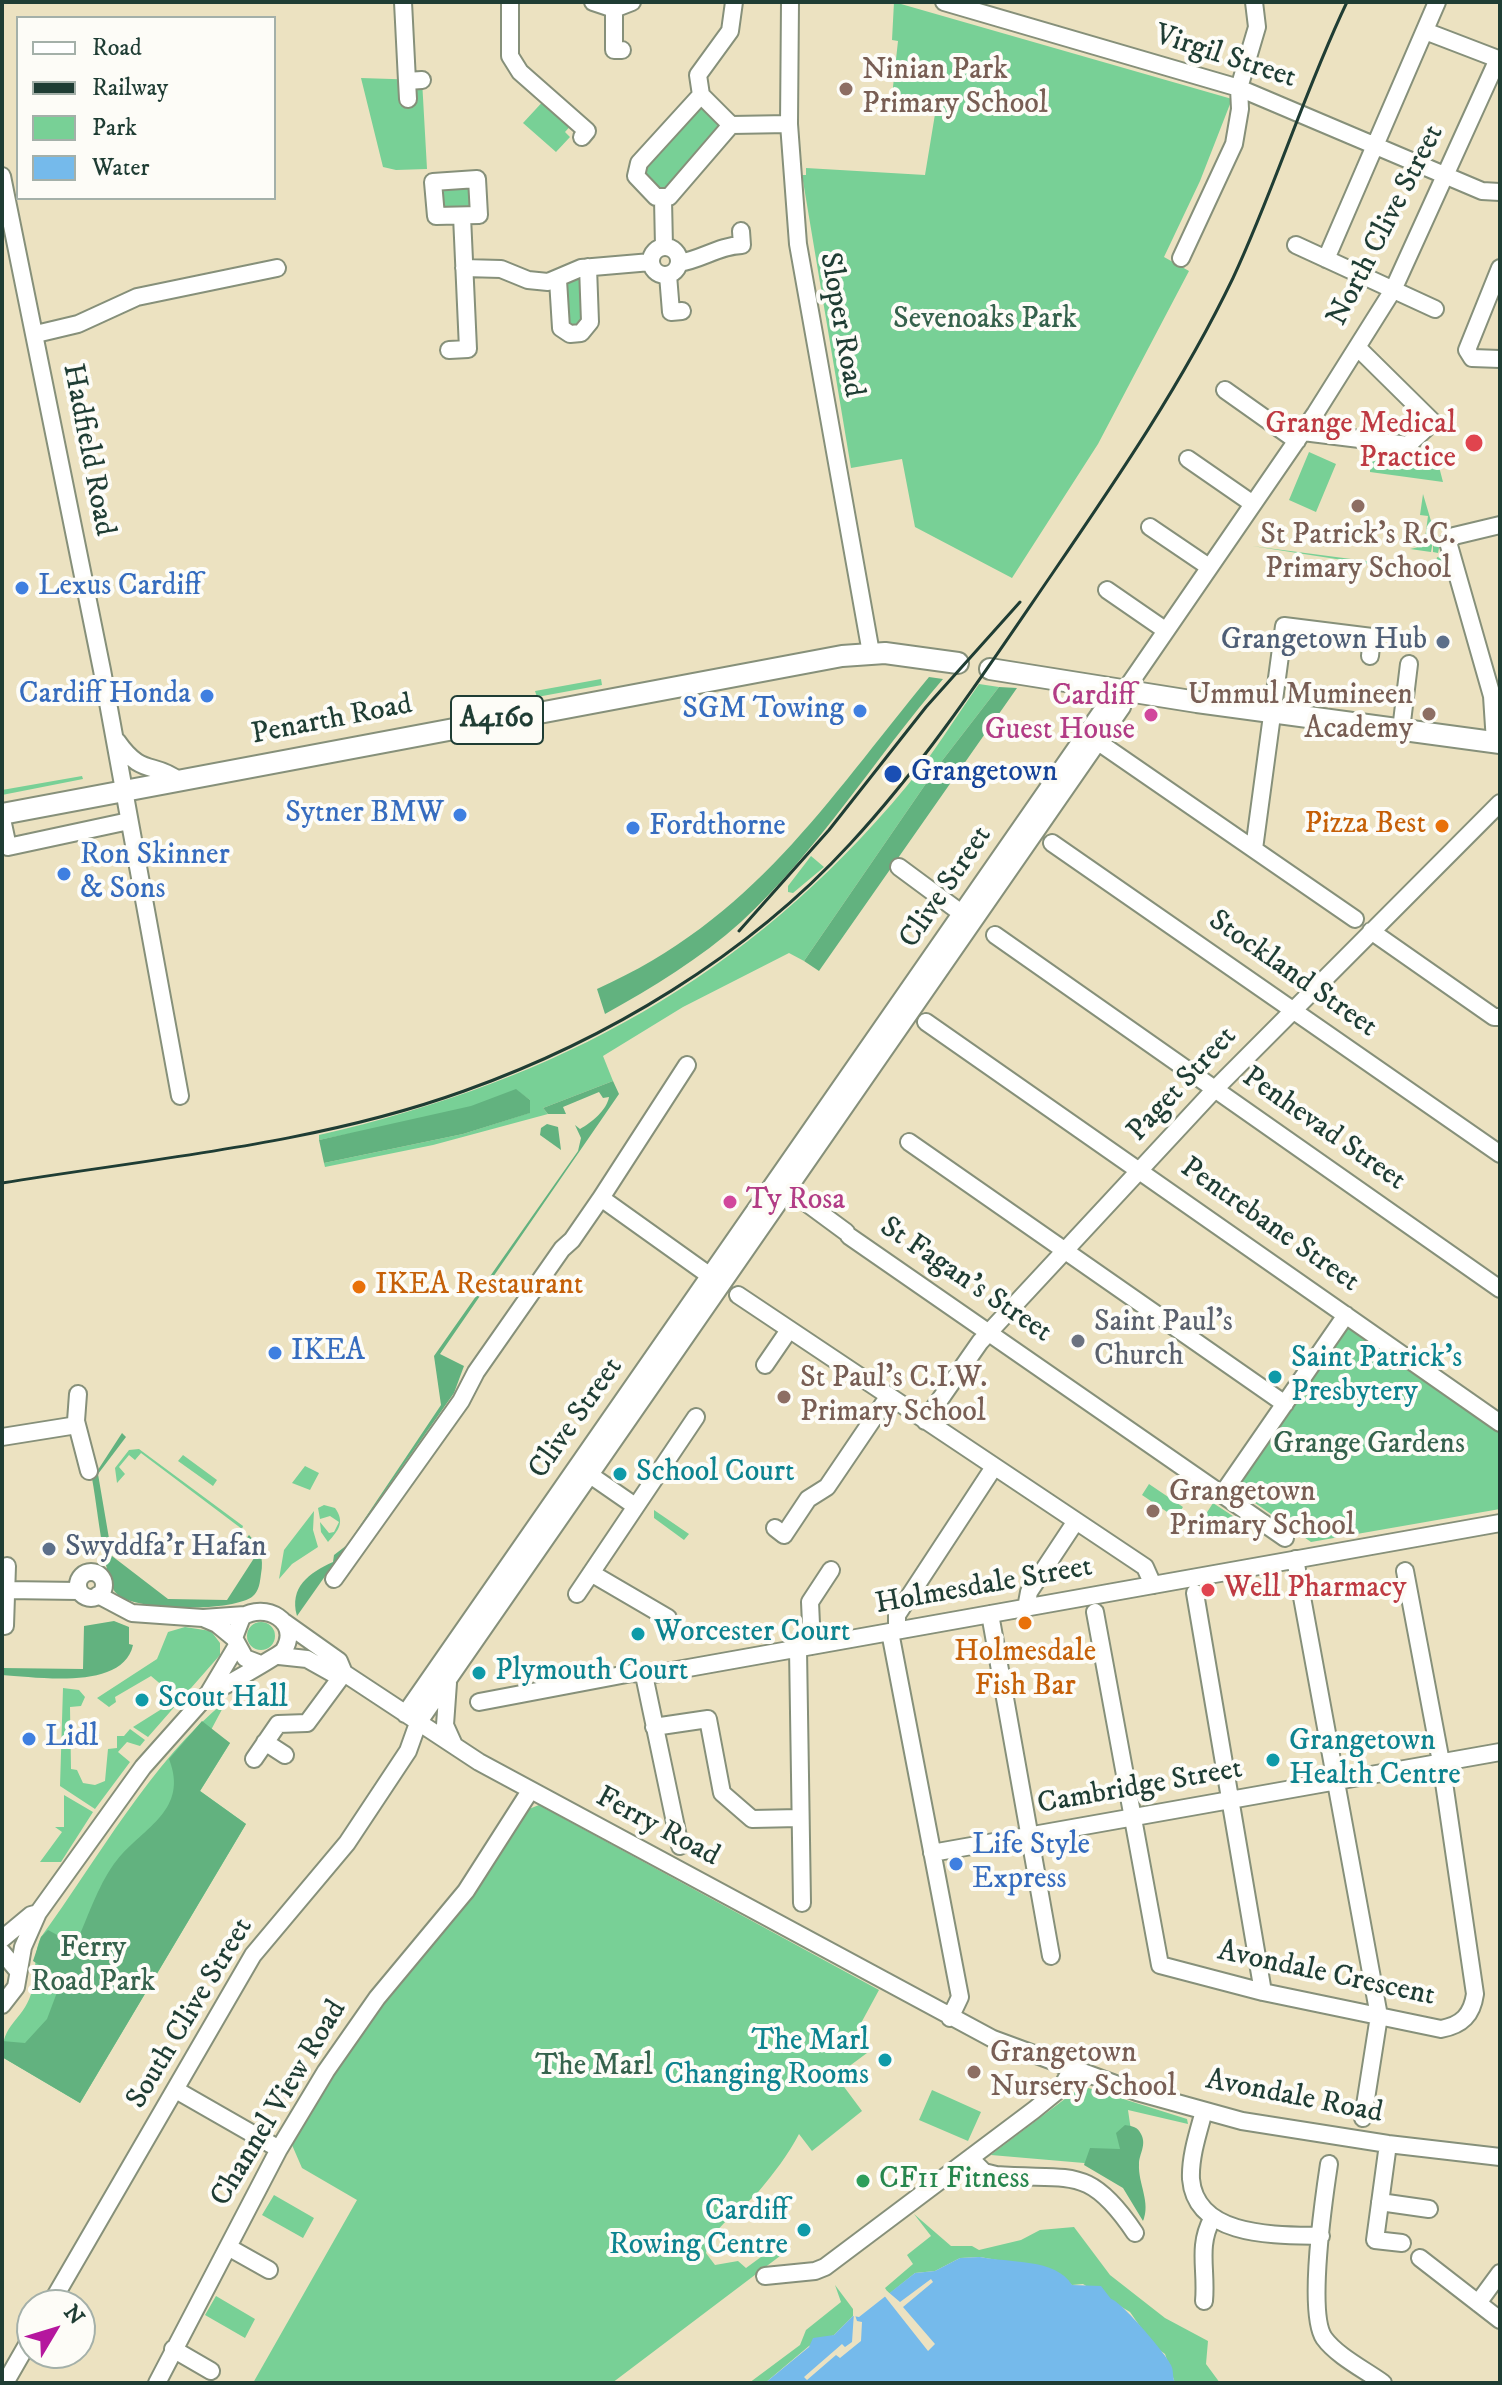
<!DOCTYPE html>
<meta charset="utf-8">
<style>
body{margin:0}
#map{position:relative;width:1502px;height:2385px;overflow:hidden;background:#ece2c1;font-family:"IM FELL DW Pica",serif}
canvas{display:block}
.frame{position:absolute;inset:0;border:4px solid #1f3d34;pointer-events:none}
.legend{position:absolute;left:16px;top:16px;width:260px;height:184px;box-sizing:border-box;background:#fdfcf7;border:2px solid #a4b0a9;margin:0;padding:10px 14px;list-style:none;font-size:24px;color:#1f3d34}
.legend li{display:flex;align-items:center;gap:16px;height:40px}
.legend b{width:40px;border:2px solid #a4b0a9}
.north{position:absolute;left:16px;top:2289px;width:80px;height:80px;box-sizing:border-box;background:#fdfcf7;border:2px solid #a4b0a9;border-radius:50%;rotate:52deg;font-size:22px;font-weight:700;line-height:32px;text-align:center;color:#1f3d34}
.north::after{content:'';display:block;margin:auto;width:28px;height:36px;background:#b5179e;clip-path:polygon(50% 0,100% 100%,50% 72%,0 100%)}
</style>
<div id="map">
<canvas width="1502" height="2385"></canvas>
<div class="frame"></div>
<ul class="legend">
<li><b style="height:10px;background:#fff"></b>Road</li>
<li><b style="height:10px;background:#1f3d34"></b>Railway</li>
<li><b style="height:22px;background:#78d096"></b>Park</li>
<li><b style="height:22px;background:#75baeb"></b>Water</li>
</ul>
<div class="north">N</div>
</div>
<script>
const c = document.querySelector('canvas').getContext('2d');
c.lineJoin = 'round';
function fill(path, color) { c.fillStyle = color; c.fill(path, 'evenodd'); }
function strokePath(path, color, width, dash) { c.strokeStyle = color; c.lineWidth = width; c.lineCap = dash ? 'butt' : 'round'; c.setLineDash(dash || []); c.stroke(path); }
function drawText(font, color, halo, rows, align = 'center') {
  c.font = font + ' "IM FELL DW Pica",serif'; c.lineWidth = 8; c.setLineDash([]); c.textBaseline = 'middle'; c.strokeStyle = halo; c.fillStyle = color; for (const [text, x, y, turn = 0] of rows) {
    c.save(); c.translate(x, y); c.rotate((+turn || 0) * Math.PI / 180); c.textAlign = isNaN(turn) ? turn : align; if (halo) c.strokeText(text, 0, 0); c.fillText(text, 0, 0); c.restore();
  }
}
fill(new Path2D(`
 M894,2L1232,99L1200,181L1164,257L1189,271L1098,444L1012,578L915,527L902,459L851,468L802,175H806V168L925,175L937,102L892,96L898,41L892,40Z
 M361,78L422,80L427,169L396,170L383,167Z
 M701,95L731,125L674,192L656,197L639,163Z
 M547,97L575,121L565,132L570,137L556,152L523,123Z
 M477,179L479,215L436,216L433,182Z
 M581,268L590,322L565,332L566,274Z
 M1360,449L1437,459L1443,482L1370,472V455L1360,453Z
 M1309,452L1336,464L1316,512L1289,500Z
 M1423,494L1439,548L1438,553L1433,552V541L1431,552L1410,549L1424,546L1428,516L1420,515Z
 M1252,546L1435,570L1437,557L1441,558L1446,576Z
 M601,679L602,685L537,697L535,691Z
 M979,684L999,687L938,766L804,961L789,953L683,1007L603,1056L613,1081L543,1108L548,1114L433,1145L325,1167L324,1163L463,1134L529,1113L530,1100L516,1090C458,1120 383,1126 319,1140V1135C559,1080 747,978 906,787C933,755 955,718 979,684Z
 M82,776L83,779L2,795V790Z
 M811,856L824,867L793,893L788,892V886Z
 M1348,1326L1500,1433V1509L1311,1542L1235,1489Z
 M139,1449L243,1526L242,1529L141,1453L135,1460L129,1455L119,1467L125,1474L117,1483L115,1468L129,1450Z
 M183,1455L217,1480L213,1486L178,1461Z
 M305,1466L319,1473L310,1490L292,1483Z
 M1149,1484L1183,1507L1176,1518L1142,1495Z
 M1213,1503L1242,1522L1233,1536L1204,1517Z
 M324,1505L335,1508C345,1522 339,1530 328,1542L321,1532L320,1522L329,1533L334,1532L339,1522L330,1516L320,1519L318,1508Z
 M654,1510L689,1534L684,1540L654,1518Z
 M314,1511L313,1530L318,1547L292,1564L279,1579L284,1550Z
 M247 1636a14 14 0 1 1 28 0a14 14 0 1 1-28 0Z
 M185,1627L211,1631L220,1643V1655L148,1737L133,1727L168,1705L164,1687L151,1676L115,1697L116,1702L109,1707L97,1698L157,1659L168,1632Z
 M63,1688L79,1690L85,1697L81,1706L70,1707L71,1769L77,1770L83,1783L95,1785L105,1781L108,1749L117,1748V1736H124L130,1729L145,1740L140,1746L127,1742L118,1752L130,1762L95,1809L60,1786Z
 M227,1700L211,1730L230,1743L200,1791L246,1824L80,2103L2,2057C2,2022 22,2022 31,1994C38,1975 32,1956 41,1937C99,1858 150,1762 227,1700Z
 M64,1795L93,1812L61,1862H40L62,1832L55,1827H64Z
 M539,1805L879,1990L854,2036L867,2053L836,2076L862,2111L812,2151L799,2134C788,2155 774,2173 759,2191C742,2210 710,2228 706,2253L715,2265L738,2261L746,2268L776,2246L784,2253L612,2383H253L357,2200L302,2168L292,2145L339,2065L375,2012L464,1907L529,1809Z
 M1082,2086L1187,2119L1188,2124L1128,2110L1144,2220L1125,2186L1084,2163L991,2155L984,2160Z
 M932,2090L981,2112L968,2141L919,2120Z
 M274,2195L314,2218L303,2238L262,2215Z
 M914,2214L951,2246H972L979,2250L1021,2240L1040,2230L1074,2227L1110,2275L1165,2318L1208,2341L1206,2364L1220,2383H1175L1165,2354L1153,2345L1130,2312L1083,2284L1072,2285L1042,2268L980,2257L960,2258L935,2271L915,2273L889,2294L885,2288L913,2264L907,2255L931,2236Z
 M835,2285L853,2309V2316L834,2335L809,2346L765,2383H749L800,2345L806,2330L841,2302Z
 M216,2296L255,2319L245,2338L205,2315Z`), '#78d096');
fill(new Path2D(`
 M929,677L943,679C875,758 818,851 741,922C701,958 652,988 605,1014L597,989C754,919 825,803 929,677Z
 M999,687L1017,688L819,971L804,961L938,766Z
 M613,1081L619,1094L440,1354L464,1366L454,1393L297,1616C289,1587 309,1573 333,1562L334,1555L347,1545L441,1405L434,1356L578,1151L581,1138L575,1125L580,1129C591,1123 607,1110 609,1097L603,1098L599,1092L563,1107L566,1114H548L543,1108Z
 M516,1089L530,1100V1113L463,1134L324,1163L319,1140L471,1106Z
 M547,1124L558,1127L561,1150L540,1135L541,1128Z
 M122,1433L126,1437L98,1474L112,1556L168,1599L227,1600L258,1552L244,1541L249,1535C260,1546 264,1558 261,1574C260,1582 259,1591 253,1596C235,1612 132,1612 116,1593C104,1578 97,1502 92,1479Z
 M114,1621L129,1627V1644L133,1645C123,1691 37,1677 2,1675V1668L83,1669L84,1626Z
 M202,1721L230,1743L200,1791L246,1824L80,2103L2,2057V2041L25,2043L47,2019L62,1979L33,1961L41,1937L48,1930L72,1943L78,1939C89,1914 100,1881 117,1860C144,1827 189,1810 169,1759Z
 M1125,2125C1132,2126 1138,2127 1141,2134C1147,2145 1139,2154 1139,2164C1138,2184 1151,2202 1143,2221L1123,2188L1084,2165L1090,2148L1120,2149L1116,2133Z`), '#62b27f');
fill(new Path2D(`
 M980,2257C1008,2263 1056,2258 1072,2285L1101,2286L1111,2299C1121,2301 1167,2355 1171,2365C1174,2371 1172,2376 1175,2383H765L809,2347L813,2338L834,2335L853,2316L859,2317L915,2273L935,2271L960,2258Z`), '#75baeb');
fill(new Path2D(`
 M931,2279L933,2282L903,2307L935,2344L928,2351L883,2294L887,2291L900,2302Z
 M854,2312L857,2321L862,2322L861,2341L840,2358L836,2355L807,2380L804,2377L842,2344L845,2347L852,2342Z`), '#ece2c1');
const minor = new Path2D(`
 M403,2L407,81L422,80
 M510,2V56L520,72L587,131L582,137
 M593,2L614,9L632,2
 M790,2L789,124L798,244L871,653
 M944,2L1239,88L1482,191L1500,192
 M614,9V50H622
 M407,81L408,99
 M701,95L731,125L669,197H656L636,176L639,163Z
 M701,95L698,75L730,31L734,2
 M731,125L789,124
 M2,176L102,670L180,1096
 M477,179L479,215L436,216L433,182Z
 M663,199L664,247
 M1296,245L1435,309
 M651 261a14 14 0 1 1 28 0a14 14 0 1 1-28 0Z
 M1181,258L1234,144L1240,109L1239,88L1257,27L1254,2
 M1326,259L1437,2
 M679,263C703,259 718,246 742,245L741,231
 M464,268L501,269L528,280L548,282L581,268L651,262
 M1500,268L1467,350L1472,358L1500,359
 M668,275L671,312L682,311
 M558,280L561,328L570,334L581,333L590,322L588,267
 M36,334L78,324L137,297L277,268
 M449,350L468,349L462,216
 M1225,390L1297,441
 M1303,432L1408,445L1433,422L1358,348
 M1188,459L1253,504
 M1150,527L1209,567
 M1107,590L1165,630
 M1401,730L1409,664
 M1091,737L1355,919
 M117,741C142,777 153,761 178,780
 M1495,742L1492,696L1448,542L1454,536L1500,525
 M2,819L8,847L129,821
 M1052,843L1500,1154
 M1254,849L1284,626L1372,637L1370,656
 M899,867L972,921
 M1371,931L1494,1017H1500
 M995,935L1500,1289
 M926,1022L1500,1423
 M687,1065L601,1198L720,1283
 M909,1142L1285,1404
 M789,1190L846,1232
 M849,1236L1285,1538
 M738,1295L1145,1567L1153,1585
 M765,1365L789,1330
 M78,1394L76,1421L89,1471
 M925,1421L980,1342L1216,1088L1500,803
 M2,1437L77,1425
 M583,1470L635,1506
 M1223,1493L1346,1315
 M775,1528L784,1535L808,1499L827,1487L888,1397
 M1295,1559L1379,2016L1363,2118
 M78 1585a13 13 0 1 1 26 0a13 13 0 1 1-26 0Z
 M591,1573L668,1618
 M334,1579L461,1401L476,1372L562,1249L572,1240L601,1198
 M6,1590L79,1591
 M1195,1593L1263,1992
 M577,1594L696,1417
 M98,1595L132,1613L203,1618
 M1026,1608L1029,1592L1076,1521
 M1095,1612L1160,1965L1263,1992L1441,2029C1462,2025 1472,2015 1475,1994L1441,1762L1405,1571
 M990,1614L1051,1956
 M284,1622L339,1661L344,1673L479,1762L993,2039L1137,2092L1242,2121L1388,2144L1500,2157
 M5,1626L7,1566
 M897,1631V1615L994,1467
 M890,1632L960,1997L950,2018
 M234,1638L217,1624L203,1618L245,1615
 M812,1646L810,1602L831,1570
 M798,1649L802,1903
 M279,1656L307,1659L332,1673H344
 M644,1675L680,1846
 M448,1683L445,1725L454,1745
 M208,1694C217,1691 281,1654 284,1650C301,1621 265,1602 242,1617L234,1638L245,1658L258,1663
 M479,1702L632,1673L649,1675L1500,1523
 M405,1714L1110,699L1126,689
 M654,1727L708,1719L722,1793L752,1819L799,1818
 M265,1742L285,1755
 M254,1759L278,1724L307,1723L344,1673
 M932,1853L1500,1752
 M2,1939L31,1915L38,1913
 M2,1952L17,1970
 M2,2005L16,1987L23,1947L38,1913L143,1767L208,1694L236,1647
 M176,2090L279,2149
 M1204,2111C1198,2133 1190,2157 1191,2179C1196,2238 1277,2235 1321,2236
 M1388,2144L1375,2240L1402,2243
 M971,2159L984,2172L996,2175C1070,2181 1088,2163 1135,2233
 M1329,2164C1324,2197 1307,2313 1324,2338C1337,2356 1365,2370 1383,2383
 M1380,2202L1429,2209
 M228,2247L269,2270
 M1420,2258L1500,2320
 M765,2276L815,2271L825,2267L1034,2110L1061,2088L1072,2069
 M1204,2301C1207,2270 1197,2247 1212,2219
 M1478,2303L1500,2273
 M50,2305L253,1955L347,1843L408,1751L418,1723L1122,707L1126,689L1315,414L1393,290L1498,59L1425,31
 M173,2349L211,2371
 M5,2383L32,2336
 M157,2383L279,2149L326,2071L377,1998L466,1891L530,1791`);
const major = new Path2D(`
 M990,669L1197,702L1500,743
 M2,814L842,656L885,653L958,663`);
strokePath(minor, '#86907a', 20);
strokePath(major, '#86907a', 24);
strokePath(minor, '#fff', 16);
strokePath(major, '#fff', 20);
strokePath(new Path2D(`
 M739,931L829,830L926,707L1020,602
 M2,1183C156,1158 317,1144 464,1091C607,1040 747,956 850,844C926,762 989,666 1052,574C1117,479 1183,382 1233,278C1275,188 1304,92 1347,2`), '#1f3d34', 3);
for (const [x, y, r, color] of [
 [846,89,8,"#8d6e63"],
 [1474,443,10,"#e0444e"],
 [1358,506,8,"#8d6e63"],
 [22,588,8,"#3f7fe0"],
 [1443,642,8,"#5c6f8a"],
 [207,696,8,"#3f7fe0"],
 [860,711,8,"#3f7fe0"],
 [1429,714,8,"#8d6e63"],
 [1151,715,8,"#d1479c"],
 [893,774,10,"#1a4fb4"],
 [460,815,8,"#3f7fe0"],
 [1442,826,8,"#e8710a"],
 [633,828,8,"#3f7fe0"],
 [64,874,8,"#3f7fe0"],
 [730,1202,8,"#d1479c"],
 [359,1287,8,"#e8710a"],
 [1078,1341,8,"#6b7280"],
 [275,1353,8,"#3f7fe0"],
 [1275,1377,8,"#0f9aa8"],
 [784,1397,8,"#8d6e63"],
 [620,1474,8,"#0f9aa8"],
 [1153,1511,8,"#8d6e63"],
 [49,1549,8,"#5c6f8a"],
 [1208,1590,8,"#e0444e"],
 [1025,1623,8,"#e8710a"],
 [638,1634,8,"#0f9aa8"],
 [479,1673,8,"#0f9aa8"],
 [142,1700,8,"#0f9aa8"],
 [29,1739,8,"#3f7fe0"],
 [1273,1760,8,"#0f9aa8"],
 [956,1864,8,"#3f7fe0"],
 [885,2060,8,"#0f9aa8"],
 [974,2072,8,"#8d6e63"],
 [863,2181,8,"#2e9e5b"],
 [804,2230,8,"#0f9aa8"]
]) { const dot = new Path2D(); dot.arc(x, y, r, 0, 2 * Math.PI); c.fillStyle = color; c.fill(dot); strokePath(dot, '#fdfcf7', 3); }
for (const [x, y, w] of [
 [497,720,92]
]) { const box = new Path2D(); box.roundRect(x - w / 2, y - 24, w, 48, 6); c.fillStyle = '#fdfcf7'; c.fill(box); strokePath(box, '#1f3d34', 2); }
drawText('bold 28px', '#1f3d34', null, [
 ["A4160",497,720]
]);
drawText('30px', '#1f3d34', '#fdfcf7', [
 ["Virgil Street",1225,58,18],
 ["North Clive Street",1387,226,-63],
 ["Sloper Road",840,325,80],
 ["Hadfield Road",87,450,79],
 ["Penarth Road",332,721,-11],
 ["Clive Street",947,888,-56],
 ["Stockland Street",1292,975,35],
 ["Paget Street",1183,1085,-47],
 ["Penhevad Street",1323,1130,35],
 ["Pentrebane Street",1269,1226,35],
 ["St Fagan's Street",965,1281,34],
 ["Clive Street",577,1419,-55],
 ["Holmesdale Street",984,1587,-10],
 ["Cambridge Street",1140,1788,-10],
 ["Ferry Road",657,1828,28],
 ["Avondale Crescent",1326,1975,12],
 ["South Clive Street",191,2014,-59],
 ["Avondale Road",1294,2098,11],
 ["Channel View Road",280,2104,-59]
]);
drawText('30px', '#785e54', '#fdfcf7', [
 ["Ninian Park",862,72],
 ["Primary School",862,106],
 ["St Patrick's R.C.",1358,537,"center"],
 ["Primary School",1358,571,"center"],
 ["Ummul Mumineen",1413,697,"right"],
 ["Academy",1413,731,"right"],
 ["St Paul's C.I.W.",800,1380],
 ["Primary School",800,1414],
 ["Grangetown",1169,1494],
 ["Primary School",1169,1528],
 ["Grangetown",990,2055],
 ["Nursery School",990,2089]
], 'left');
drawText('30px', '#35624c', '#fdfcf7', [
 ["Sevenoaks Park",985,321],
 ["Grange Gardens",1369,1446],
 ["Ferry",93,1950],
 ["Road Park",93,1984],
 ["The Marl",594,2068]
]);
drawText('30px', '#be3a42', '#fdfcf7', [
 ["Grange Medical",1456,426],
 ["Practice",1456,460],
 ["Well Pharmacy",1224,1590,"left"]
], 'right');
drawText('30px', '#366cbe', '#fdfcf7', [
 ["Lexus Cardiff",38,588],
 ["Cardiff Honda",191,696,"right"],
 ["SGM Towing",844,711,"right"],
 ["Sytner BMW",444,815,"right"],
 ["Fordthorne",649,828],
 ["Ron Skinner",80,857],
 ["& Sons",80,891],
 ["IKEA",291,1353],
 ["Lidl",45,1739],
 ["Life Style",972,1847],
 ["Express",972,1881]
], 'left');
drawText('30px', '#4e5e75', '#fdfcf7', [
 ["Grangetown Hub",1427,642],
 ["Swyddfa’r Hafan",65,1549,"left"]
], 'right');
drawText('30px', '#b23c85', '#fdfcf7', [
 ["Cardiff",1135,698],
 ["Guest House",1135,732],
 ["Ty Rosa",746,1202,"left"]
], 'right');
drawText('30px', '#164399', '#fdfcf7', [
 ["Grangetown",911,774]
], 'left');
drawText('30px', '#c56008', '#fdfcf7', [
 ["Pizza Best",1426,826],
 ["IKEA Restaurant",375,1287,"left"],
 ["Holmesdale",1025,1654,"center"],
 ["Fish Bar",1025,1688,"center"]
], 'right');
drawText('30px', '#5b616d', '#fdfcf7', [
 ["Saint Paul's",1094,1324],
 ["Church",1094,1358]
], 'left');
drawText('30px', '#0d838f', '#fdfcf7', [
 ["Saint Patrick's",1291,1360],
 ["Presbytery",1291,1394],
 ["School Court",636,1474],
 ["Worcester Court",654,1634],
 ["Plymouth Court",495,1673],
 ["Scout Hall",158,1700],
 ["Grangetown",1289,1743],
 ["Health Centre",1289,1777],
 ["The Marl",869,2043,"right"],
 ["Changing Rooms",869,2077,"right"],
 ["Cardiff",788,2213,"right"],
 ["Rowing Centre",788,2247,"right"]
], 'left');
drawText('30px', '#27864d', '#fdfcf7', [
 ["CF11 Fitness",879,2181]
], 'left');
</script>
